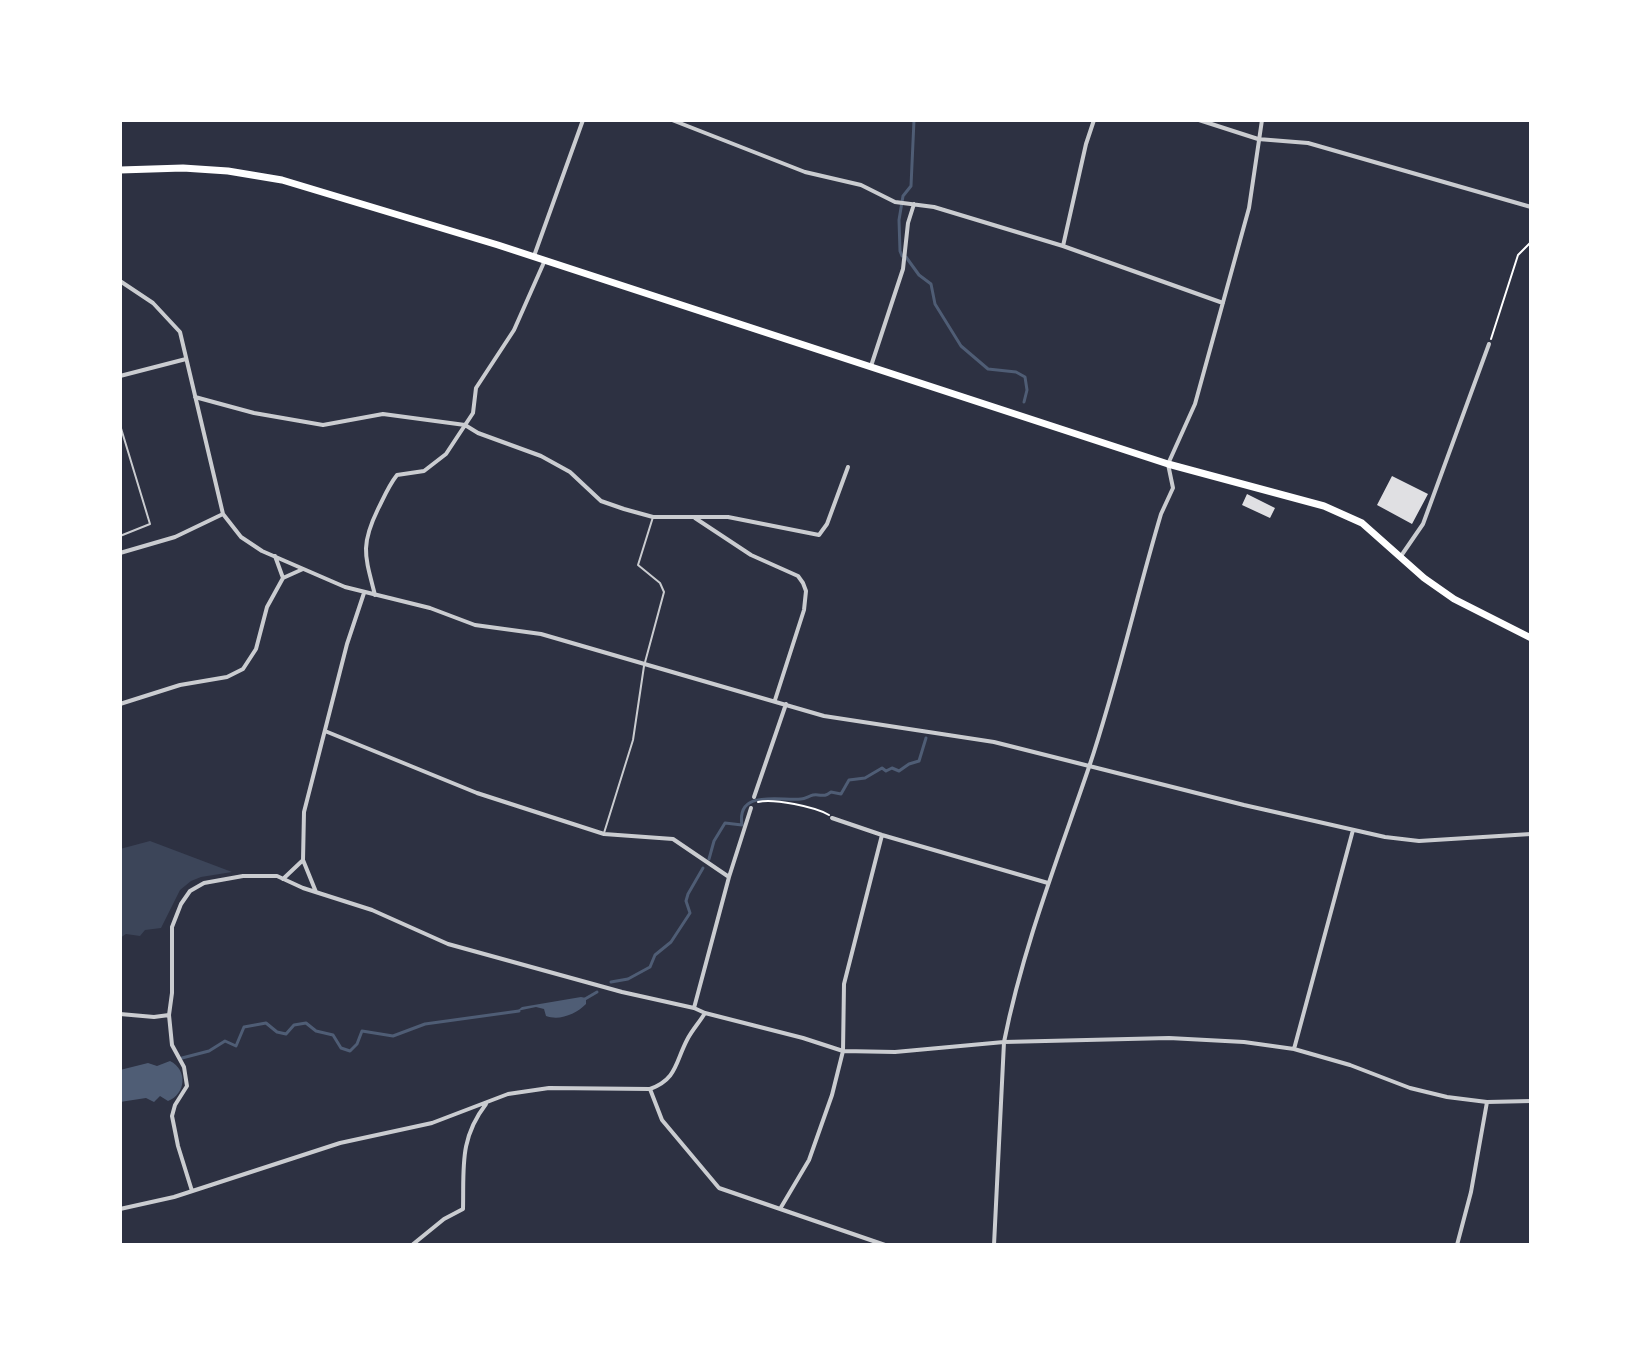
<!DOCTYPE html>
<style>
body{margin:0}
#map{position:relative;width:1651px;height:1365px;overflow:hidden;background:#2d3142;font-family:Roboto,sans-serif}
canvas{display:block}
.frame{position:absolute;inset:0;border:122px solid #fff;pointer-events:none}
</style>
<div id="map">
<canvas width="1651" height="1365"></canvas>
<div class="frame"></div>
</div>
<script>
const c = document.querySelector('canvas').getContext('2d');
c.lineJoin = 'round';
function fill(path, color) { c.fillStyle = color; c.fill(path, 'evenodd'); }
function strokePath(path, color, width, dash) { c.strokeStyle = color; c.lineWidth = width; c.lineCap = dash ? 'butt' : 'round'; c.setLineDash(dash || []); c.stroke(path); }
fill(new Path2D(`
 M150,841L232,872L201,877L191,881L180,890L161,928L145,930L140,936L126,934L120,938V849Z`), '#3c4559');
fill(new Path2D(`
 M581,997L586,998V1004C576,1014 560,1021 546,1016L544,1009L536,1007L517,1011L522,1007Z
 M170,1061C188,1070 186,1094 168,1101L160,1096L154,1102L146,1098L120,1102V1070L148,1063L157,1066Z`), '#4f5d75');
strokePath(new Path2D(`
 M902,256L900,251L899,220L903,196L911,186L914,120
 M906,257L919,275L931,284L935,304L961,346L988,369L1016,372L1025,377L1027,390L1024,402
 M709,859L714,841L725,823L742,825C736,789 779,801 801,799C805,799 809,796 813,795C822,794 823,798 831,792L841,794L849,780L865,778L882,768L886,771L892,768L899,771L909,764L919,761L926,738
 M611,982L628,979L650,967L655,955L671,942L690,913L686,901L688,894L703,868
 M585,999L597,992
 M182,1058L209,1051L225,1041L236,1046L244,1027L266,1023L277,1032L286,1034L294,1025L306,1023L316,1031L333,1035L341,1048L350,1051L357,1044L362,1031L393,1036L425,1024L519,1011`), '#4f5d75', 3);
fill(new Path2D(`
 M1392,476L1428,494L1412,524L1377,505Z
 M1247,494L1275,508L1270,518L1242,505Z`), '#e0e0e3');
strokePath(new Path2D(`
 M1491,339L1518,255L1531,242
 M758,802C773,798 816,807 829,815`), '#fff', 2);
strokePath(new Path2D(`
 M120,425L150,524L120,536
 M604,833L633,740L644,666L664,592L660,583L638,565L653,517`), '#caccd0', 2);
strokePath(new Path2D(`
 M672,120L805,172L861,185L895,202L934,207L1063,246L1223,303
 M1199,120L1258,139L1308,143L1531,207
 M1063,246L1086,144L1094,120
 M534,256L583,120
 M120,281L153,303L180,332L223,514L241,537L262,551L345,587L430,608L475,625L541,634L824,716L994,742L1244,805L1385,837L1419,841L1531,834
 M871,366L903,269L908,223L914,204
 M120,376L186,359
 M195,397L254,413L323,425L383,414L465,425L478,433L541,456L570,472L601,501L624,509L653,517H728L819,535L827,524L848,467
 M695,518L751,555L798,576L803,583L806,591L804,610L775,700
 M120,553L175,537L223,514
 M1401,556L1423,524L1489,344
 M283,578L303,569
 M375,595C365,556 360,546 378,509C384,497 389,485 397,475L424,471L446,454L473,413L476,388L514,330L545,260
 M120,704L180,685L227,677L243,669L256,649L267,607L283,578L275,556
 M325,731L477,793L604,834L673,839L729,877
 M754,797L786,704
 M832,818L882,835L1048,883
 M283,879L302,861
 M316,892L303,860L304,812L347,644L364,593
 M694,1008L729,877L751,808
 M120,1014L154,1017L169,1015
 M1294,1049L1353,830
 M650,1089C677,1079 675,1063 687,1040C692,1030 699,1023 705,1013
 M192,1191L178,1146L172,1116L175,1105L187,1086L184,1067L172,1045L169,1015L172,993V927L181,904L190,891L204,883L243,876H277L303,888L372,910L448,944L622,992L694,1008L705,1013L803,1038L843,1051L895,1052L1004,1042L1169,1038L1244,1042L1294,1049L1350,1065L1410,1088L1447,1097L1487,1102L1531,1101
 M120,1209L174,1197L340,1143L432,1123L508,1094L549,1088L650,1089L662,1120L719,1188L885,1245
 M780,1209L809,1160L832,1095L843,1051L844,984L882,835
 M412,1245L444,1219L463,1209C464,1168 459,1139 486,1104
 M994,1245L1004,1042C1023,947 1058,858 1089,767C1117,684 1136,598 1161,514L1173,488L1168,464L1195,404L1249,208L1262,120
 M1457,1245L1471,1192L1487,1102`), '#caccd0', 4);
strokePath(new Path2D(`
 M120,170L183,168L228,171L282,180L498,245L1168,464L1324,506L1362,523L1424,578L1454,599L1531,638`), '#fff', 7);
</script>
